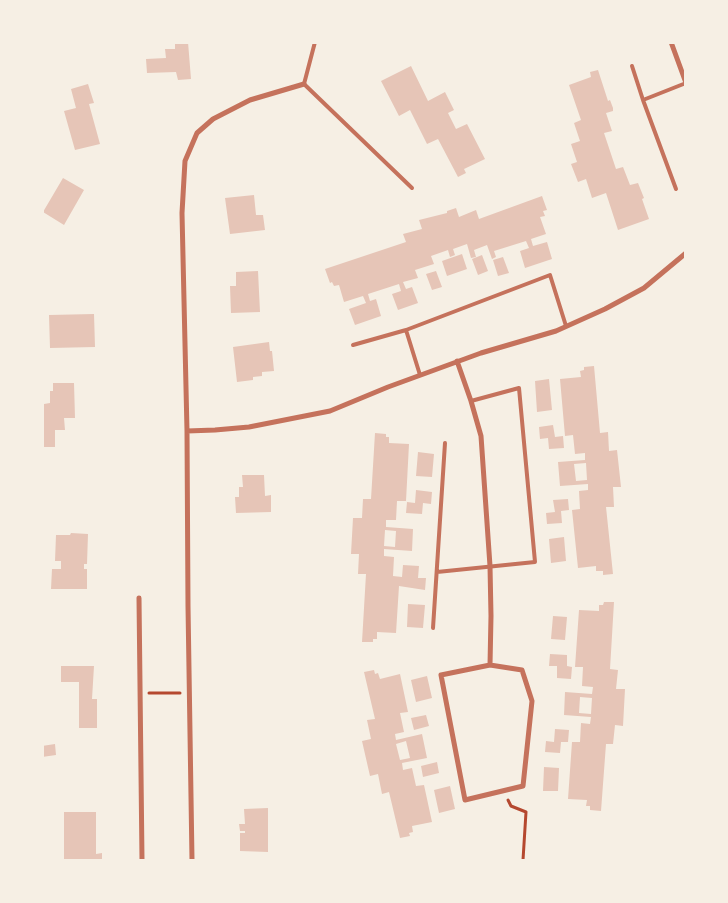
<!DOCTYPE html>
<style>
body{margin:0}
#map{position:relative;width:728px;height:903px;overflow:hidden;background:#f6efe4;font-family:"IBM Plex Sans",sans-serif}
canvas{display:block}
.frame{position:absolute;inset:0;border:44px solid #f6efe4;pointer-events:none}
</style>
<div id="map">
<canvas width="728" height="903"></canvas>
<div class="frame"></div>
</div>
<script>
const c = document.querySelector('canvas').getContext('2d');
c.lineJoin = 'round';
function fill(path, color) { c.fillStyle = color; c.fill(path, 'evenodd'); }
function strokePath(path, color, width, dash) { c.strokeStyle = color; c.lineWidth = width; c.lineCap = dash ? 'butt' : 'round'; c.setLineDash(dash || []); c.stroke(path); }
fill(new Path2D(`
 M175,42H188L191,79L178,80L176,72L147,73L146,59L166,58L165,49H175Z
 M411,66L428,101L445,92L454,110L448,113L456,129L467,124L485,159L464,169L466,173L458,177L438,139L427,144L410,110L399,116L381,81Z
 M598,70L608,101L610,100L613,108V111L606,113L612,131L604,133L616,169L623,167L630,185L638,183L644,198L642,199L649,219L618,230L606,193L592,198L586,179L578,182L571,164L577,162L571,144L580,141L574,123L581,120L569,85L591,77L590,72Z
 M88,84L94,103L89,104L100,144L75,150L64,111L76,108L71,89Z
 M63,178L84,190L64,225L43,212Z
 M254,195L256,215H263L265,230L230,234L225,198Z
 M542,196L547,210L543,211L545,216L540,217L546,234L531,239L533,246L547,242L552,259L525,268L520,251L529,248L526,241L494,251L496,257L492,259L487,245L474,250L476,257L471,258L467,244L453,249L455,255L450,257L448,250L431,256L434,264L415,270L418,278L403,282L406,289L412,287L418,303L398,310L392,294L401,291L399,284L368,294L370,301L376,299L381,316L355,325L349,309L366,303L363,296L344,302L339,285L334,286L332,282L330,283L325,269L406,242L403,234L422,229L419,220L447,213V211L456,208L459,217L476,210L479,219Z
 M462,254L467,269L447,276L442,261Z
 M482,255L488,271L478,275L472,259Z
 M503,257L509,273L498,276L493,260Z
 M258,271L260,312L231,313L230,286H236V272Z
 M436,271L442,287L432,290L426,274Z
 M94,314L95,347L50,348L49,315Z
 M269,342L270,351H272L274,371L262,372V376L253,377V380L237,382L233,347Z
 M594,366L600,433L608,432L609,451L617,450L621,487H613L614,507H606L613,574L603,575V571H596V566L578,568L572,510L580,509L579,491L588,490V484L560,486L558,462L585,460V453L575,454L573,435L565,436L560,379L581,377L580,371L584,370V367ZM586,463L587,480L576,481L574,464Z
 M549,379L552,410L537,412L535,381Z
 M53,383H74L75,418H64L65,430H55V447H42L44,404L50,403V391H53Z
 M553,425L555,437L563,436L564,448L549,449L548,438L540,439L539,427Z
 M375,433L386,434V437H389V443L409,444L406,501H397L396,520H386V527L413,529L412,551L384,549V556L394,557L393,576L402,577L403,565L419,566L418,578H426L425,590L399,586L396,633L377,632V639H373V642H362L366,574H358L359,554H351L353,518H362L363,499H371ZM385,530L396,531L395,547L384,546Z
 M418,452L434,454L432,477L416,476Z
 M242,475H264L265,496L271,495V512L236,513L235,497H239V487H243Z
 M416,490L432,492L431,504L423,503L422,514L406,513L407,502L415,503Z
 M568,499L569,510L561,511L562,523L547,524L546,513L555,512L553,500Z
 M71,533L88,534L87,564H84V569H87V589H51L52,569H61V561H55L56,535H70Z
 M564,537L566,561L551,563L549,539Z
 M604,602H614L610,669L618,670L616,689H625L623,726L615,725L613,744H606L601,811L590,810V806H586L587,800L568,799L572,742H580L581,723L590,724L591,717L564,715L565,692L592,694L593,687L582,686L583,667H575L579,610L599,611V605H603ZM580,697L592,698L591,714L579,713Z
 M408,604L425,605L423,628L407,627Z
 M553,616L567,617L565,640L551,639Z
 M550,654L567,655V666L572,667L571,679L557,678V666H549Z
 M61,666H94L92,699H97V728H79V682H61Z
 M374,670L375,674L378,673L380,679L400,674L408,712L400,713L404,732L395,734L396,740L422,734L427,758L402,763L403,770L412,768L416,786L424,785L432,822L412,826L413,832L409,833L410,836L400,838L389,792L382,794L378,774L370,776L362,741L371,739L367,720L375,719L364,672ZM406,741L410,758L400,760L396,744Z
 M427,676L432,698L416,702L411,680Z
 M426,715L429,726L414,730L411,718Z
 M555,729L569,730L568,742H561L560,753L545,752L546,741L554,742Z
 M55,744L56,755L42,757V746Z
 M437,762L439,773L423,777L421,766Z
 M544,767L559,768L558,791H543Z
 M450,786L455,809L439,813L434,790Z
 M268,808V852L240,851V833H245V831H240L239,824H245L244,809Z
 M64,812H96V854L102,853V860H64Z`), '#e6c5b7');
strokePath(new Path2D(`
 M149,693H180
 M508,800L511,806L526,812L523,860`), '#b5482f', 3);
strokePath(new Path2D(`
 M315,42L304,84L412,188
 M632,66L643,100L676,189
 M643,100L686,83
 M406,330L420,375
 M353,345L406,330L550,275L566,326
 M437,572L535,562L519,388L471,401
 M433,628L445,443`), '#c5725c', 4);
strokePath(new Path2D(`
 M671,42L686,83
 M457,361L471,401L481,436L490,566L491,616L490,665
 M187,431L215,430L249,427L330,411L388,387L481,353L556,331L605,309L644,288L686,253
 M139,598L142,860
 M490,665L522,670L532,701L523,786L465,800L441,675Z
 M192,860L188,606L187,431L182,213L185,161L197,133L213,119L250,100L304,84`), '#c5725c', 5);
</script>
